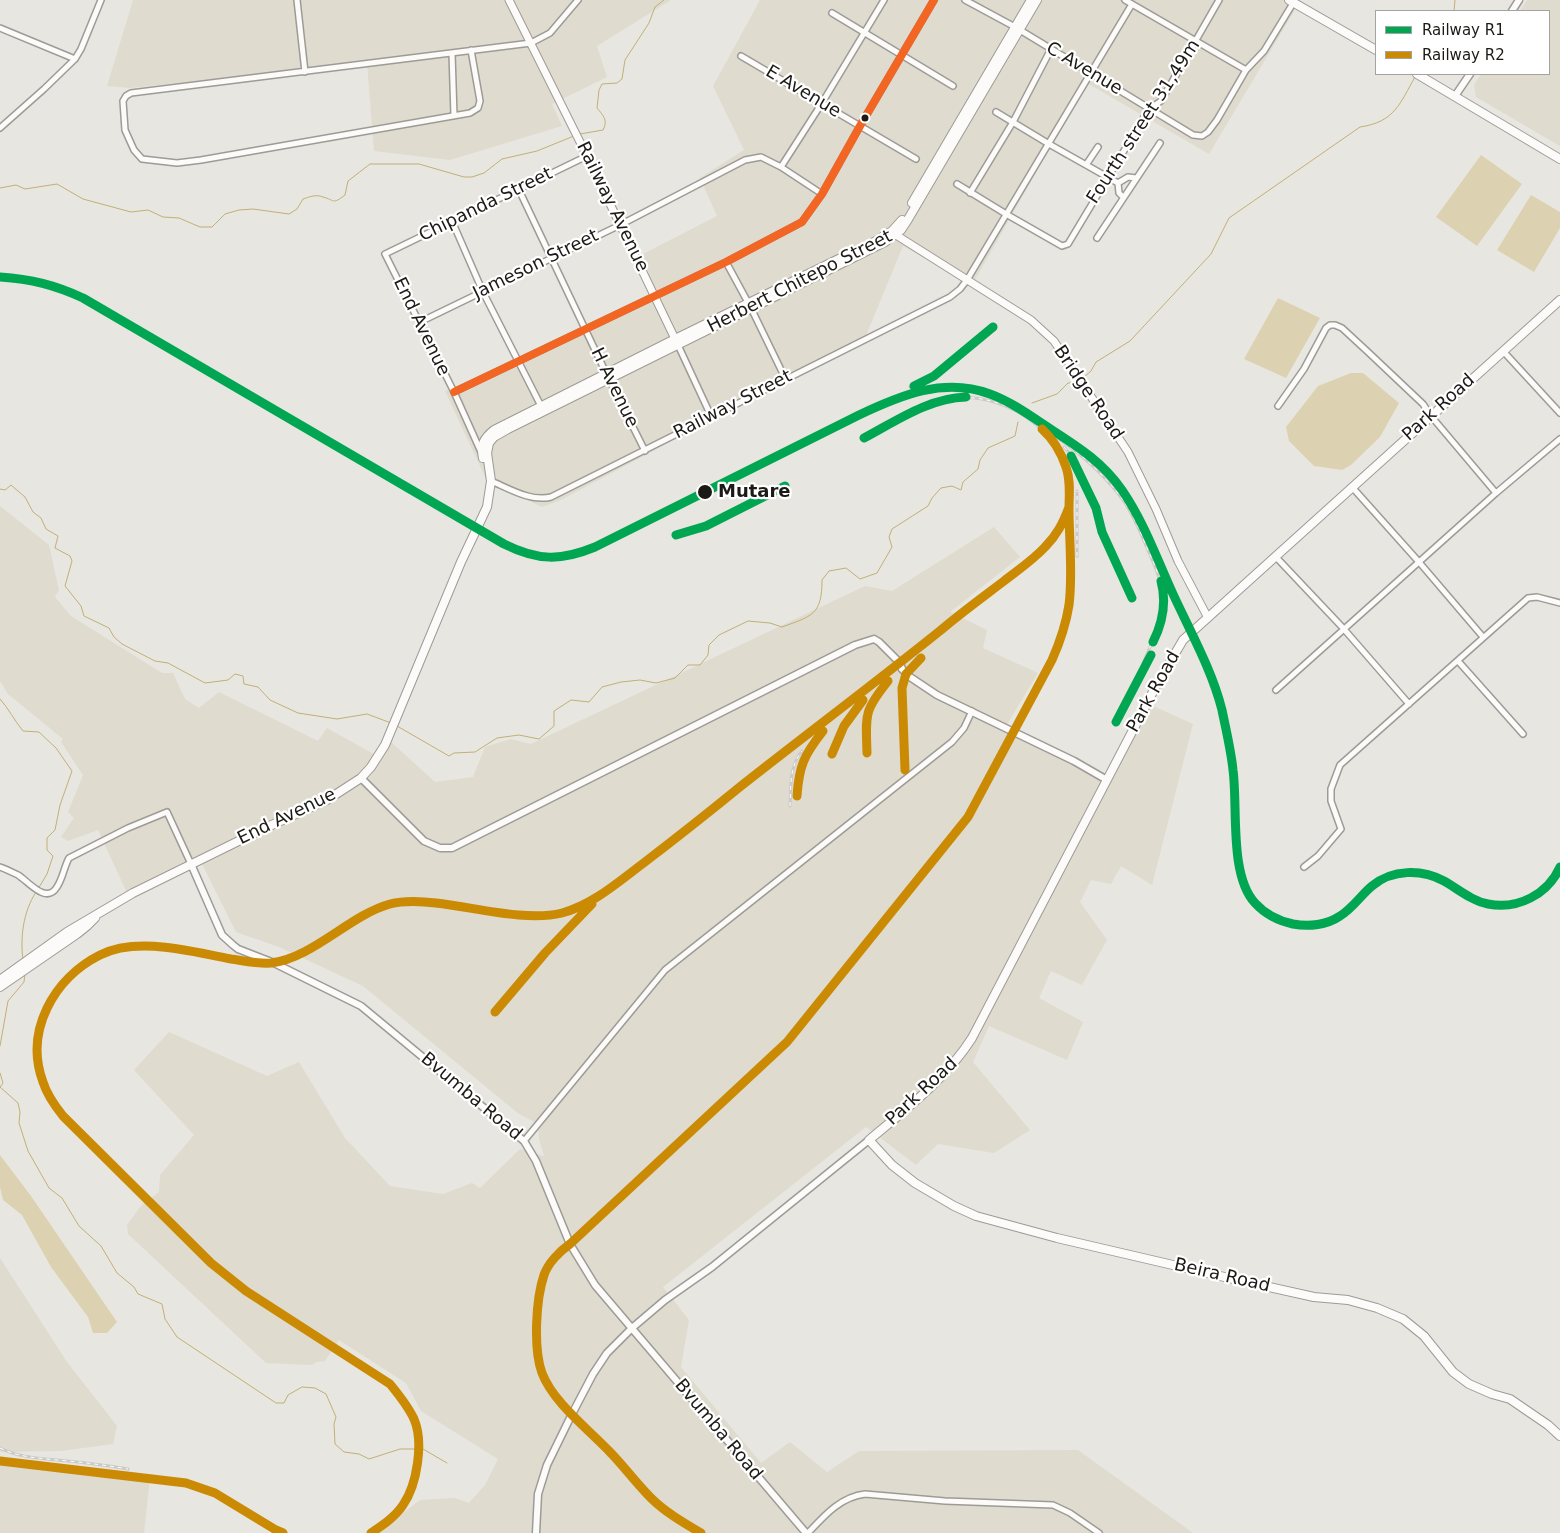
<!DOCTYPE html>
<style>
body{margin:0}
#map{position:relative;width:1560px;height:1533px;overflow:hidden;background:#e8e6e0;font-family:"DejaVu Sans",sans-serif}
canvas{display:block}
.legend{position:absolute;left:1375px;top:10px;width:175px;height:65px;box-sizing:border-box;background:#fff;border:1px solid #a4a3a2;margin:0;padding:6px 9px;list-style:none;font-size:15px;color:#1c1a16}
.legend li{display:flex;align-items:center;gap:10px;height:25px}
.legend b{width:25px;border:1px solid #a4a3a2}
</style>
<div id="map">
<canvas width="1560" height="1533"></canvas>
<ul class="legend">
<li><b style="height:6px;background:#00a651"></b>Railway R1</li>
<li><b style="height:6px;background:#cb8a04"></b>Railway R2</li>
</ul>
</div>
<script>
const c = document.querySelector('canvas').getContext('2d');
c.lineJoin = 'round';
function fill(path, color) { c.fillStyle = color; c.fill(path, 'evenodd'); }
function strokePath(path, color, width, dash) { c.strokeStyle = color; c.lineWidth = width; c.lineCap = dash ? 'butt' : 'round'; c.setLineDash(dash || []); c.stroke(path); }
function drawText(font, color, halo, rows, align = 'center') {
  c.font = font + ' "DejaVu Sans",sans-serif'; c.lineWidth = 4.5; c.setLineDash([]); c.textBaseline = 'middle'; c.strokeStyle = halo; c.fillStyle = color; for (const [text, x, y, turn = 0] of rows) {
    c.save(); c.translate(x, y); c.rotate((+turn || 0) * Math.PI / 180); c.textAlign = isNaN(turn) ? turn : align; if (halo) c.strokeText(text, 0, 0); c.fillText(text, 0, 0); c.restore();
  }
}
fill(new Path2D(`
 M133,0H671L597,46L607,77L552,104L562,126L450,160L374,151L367,63L130,88L107,86Z
 M760,0H1294L1299,3L1209,154L1087,83L972,285L903,246L865,338L561,500L542,507L487,481L445,391L658,295L641,255L717,216L700,178L744,150L713,86Z
 M1527,0H1560V146L1476,97L1474,85L1481,74H1549V11H1520Z
 M0,506L49,545L59,590L55,597L71,616L162,673H173L185,699L199,708L219,692L318,741L327,728L379,757L391,742L435,782L473,777L485,747L511,739L531,744L865,586L892,591L994,527L1020,557L950,612L987,630L983,648L1038,673L1006,726L1109,779L1151,705L1193,724L1152,885L1121,866L1111,884L1091,880L1080,902L1107,940L1082,985L1051,971L1039,998L1083,1022L1067,1060L989,1026L973,1062L1030,1130L994,1153L938,1144L916,1165L866,1127L663,1287L689,1320L681,1367L761,1463L790,1442L827,1472L859,1451L1078,1450L1193,1533H377L420,1500L455,1498L469,1503L485,1485L498,1459L421,1411L406,1383L339,1340L325,1361L316,1362L312,1365L266,1363L128,1234L127,1225L141,1206L159,1192L160,1175L194,1135L134,1070L169,1032L267,1076L299,1062L345,1138L390,1186L443,1194L472,1183L480,1188L520,1149L544,1156L539,1139L538,1124L519,1114L363,986L279,947L236,932L201,862L127,893L98,830L68,841L61,837L74,818L68,812L83,775L61,742L63,739L8,694L0,681Z
 M0,1258L67,1362L117,1426L113,1444L61,1451L0,1452Z
 M0,1461L150,1478L144,1533H0Z`), '#dfdbce');
fill(new Path2D(`
 M1481,155L1522,184L1477,246L1436,217Z
 M1531,195L1560,212V228L1534,272L1497,250Z
 M1278,298L1320,318L1286,378L1244,359Z
 M1351,373H1363L1399,403L1380,437L1351,465L1342,470L1314,466L1289,441L1286,427L1318,386Z
 M0,1155L31,1196L117,1322L107,1333H93L88,1317L51,1267L22,1215L3,1200L0,1187Z`), '#dcd2b2');
strokePath(new Path2D(`
 M1454,11L1455,0
 M580,134L603,130C608,121 604,116 597,108L599,90L602,84L617,83L622,79L625,60L649,23L655,7L664,0
 M0,188L16,185L25,189L57,184L83,199L131,212L148,210L163,217L179,218L200,227H212L225,214L239,210L253,209L289,214L297,209L303,199C309,197 316,194 323,197C335,200 332,205 345,195L348,181L370,164H419L464,177H472L484,173L502,159L537,151L574,136
 M1083,378L1091,371L1096,362L1130,341L1211,254L1229,218L1360,127C1395,122 1400,103 1415,77
 M1032,403L1057,394L1068,383L1078,382
 M0,489L5,490L11,485L25,497L33,512L41,518L46,529L58,536L55,548L70,556L72,561L65,586L81,606L84,616L109,628L114,637L122,644L155,661L168,663L205,683L228,680L235,674L243,676L244,684L258,687L270,700L298,713L337,719L367,714L391,723
 M0,699C9,709 14,720 23,731L39,732L56,748L72,771L60,805L55,830L47,838V850L53,856L47,874L38,889
 M397,726L449,756L454,753L475,752L497,738L519,735L539,739L554,726V711L571,700L589,702L602,687L621,682L640,680L656,683L675,678L688,665H700L708,655L709,645L719,635L748,621L770,623L782,627C812,616 822,615 822,580L829,571L846,568L860,579L877,573L892,547L889,537L892,529L928,506L932,498L941,488L952,486L961,490L963,482L978,469L980,460L988,448L1015,436L1018,422
 M23,960C20,938 23,912 36,892
 M0,1046L8,1001L24,982L25,974
 M0,1073L3,1083L0,1087L18,1103L20,1112L19,1123L28,1151L49,1188L62,1198L79,1226L101,1246L117,1273L134,1287L138,1294L162,1304L165,1319L177,1337L276,1403H284L288,1395L302,1387L315,1388L326,1394L336,1417L334,1424L335,1444L344,1452L359,1454L369,1459L400,1449H415
 M423,1449L447,1463`), '#c1af76', 1);
const minor = new Path2D(`
 M297,0L305,72
 M965,0L1015,27L1193,135L1202,136L1208,132L1217,120L1246,70L1264,51L1295,0
 M1125,0L1246,70
 M832,13L953,86
 M0,28L75,59
 M471,50L480,101L478,108L470,113L201,160L177,163L142,159L134,150L125,130L123,101L126,96L131,93L531,43L550,33L578,0
 M452,53L454,116
 M741,56L916,159
 M996,112L1049,144L1118,183
 M0,128L44,89L75,59L81,49L101,0
 M1086,165L1098,147
 M781,167L822,103L884,0
 M957,184L1006,214L1062,246L1068,244L1149,109L1161,101L1219,0
 M519,190L606,373L645,451
 M970,193L1013,122L1051,49
 M1123,197L1119,193L1118,183L1128,177L1136,178
 M452,221L483,292L541,406
 M1097,238L1160,143
 M726,262L751,308L785,378
 M420,322L620,225L745,160L761,157L781,167L822,194
 M678,345L711,416
 M1503,351L1560,413
 M454,392L726,262L802,222L822,194L860,126L934,0
 M1278,406L1304,369L1326,328L1330,325H1335L1342,328L1368,352L1423,404L1431,416L1496,493
 M481,452L454,392L385,254L587,156
 M491,481C510,489 531,502 551,497L950,297L960,289L967,280L1132,4
 M1352,487L1419,562L1483,637
 M1275,556L1343,628L1409,704
 M1458,661L1523,734
 M1276,690L1496,493L1560,439
 M0,867C6,869 12,872 18,875C28,881 46,905 57,887C63,878 64,867 69,858L128,828L167,812L191,864
 M1304,867L1318,856L1341,829L1331,801V789L1340,765L1528,598L1537,597L1560,603
 M524,1141L665,970L952,742L964,728L972,711
 M808,1533C824,1516 840,1497 865,1494L945,1501L1053,1505L1070,1513L1099,1533`);
const tertiary = new Path2D(`
 M1512,11L1519,0
 M1455,96L1470,74
 M361,778L424,841L440,848H452L855,645L874,639L879,642L900,663L902,669L910,677L937,695L1074,761L1107,780
 M191,864L222,935L233,945L238,949L274,963L361,1006L524,1141L536,1161L570,1244L595,1285L806,1533
 M536,1533L538,1494L547,1465L571,1416L593,1374L607,1353L632,1328L665,1300L712,1267L869,1140`);
const secondary = new Path2D(`
 M509,0L587,156L677,343
 M896,235L1031,320L1054,341L1128,452L1156,509L1178,561L1207,616`);
const trunk = new Path2D(`
 M1289,0L1376,50
 M1417,74L1560,159
 M912,203L1031,0
 M874,242L892,231L902,220
 M1560,300L1183,640L1156,686L972,1038C946,1079 906,1109 869,1140L892,1165L915,1183L954,1206L976,1216L1057,1238L1233,1279L1314,1297L1348,1300L1377,1308L1403,1319L1424,1336L1453,1372L1469,1384L1492,1394L1510,1399L1548,1425L1560,1436
 M483,458C480,445 484,438 494,430L675,339L857,250
 M0,980L67,932L133,893L265,828L327,800L361,778L371,767L385,745L461,562L487,507L491,481L487,453L489,443L494,437L508,429L885,242L901,230L907,221L1037,0
 M0,987L77,934L87,926L95,918`);
strokePath(minor, '#9d9b96', 8);
strokePath(tertiary, '#9d9b96', 9);
strokePath(secondary, '#9d9b96', 9);
strokePath(trunk, '#9d9b96', 10);
strokePath(minor, '#fcfbfa', 5);
strokePath(tertiary, '#fcfbfa', 6);
strokePath(secondary, '#fcfbfa', 7);
strokePath(trunk, '#fcfbfa', 8);
const rail = new Path2D(`
 M910,387C938,379 970,346 993,327
 M1050,433C1078,451 1103,473 1123,500C1133,514 1140,531 1147,548C1163,582 1171,607 1153,642
 M1064,447L1072,456L1096,508L1102,532L1132,598
 M436,505L504,544L525,554L538,557L567,556L595,547L891,400L924,389L955,386
 M676,535L706,526L785,486
 M1077,556V491
 M1143,663L1155,636
 M1116,722L1149,658
 M867,753C866,712 863,711 890,679
 M832,754L844,726L863,700
 M905,770L902,688L906,674L921,658
 M797,796C799,766 804,755 823,731
 M790,806C791,787 789,767 802,751
 M495,1012L545,953L593,902
 M0,1448C18,1457 37,1458 57,1460C81,1462 104,1465 128,1469
 M0,1461L186,1483L215,1493L276,1530L283,1533
 M371,1533C383,1525 395,1517 403,1505C417,1485 424,1442 414,1419C408,1406 399,1395 390,1384L246,1291L211,1263L63,1116C55,1106 47,1095 43,1082C24,1031 54,978 100,955C138,936 192,952 231,959C245,961 258,964 271,963C313,958 350,915 390,904C405,900 420,901 436,903C474,907 526,922 562,913C592,905 617,883 641,865C675,839 708,813 741,786C807,734 875,683 941,630C961,613 983,597 1004,581C1018,570 1033,560 1045,547C1057,535 1063,523 1069,507
 M701,1533C684,1523 665,1512 651,1498C636,1483 623,1465 608,1450C587,1428 553,1402 542,1373C533,1348 536,1299 544,1275C548,1263 560,1251 570,1244L787,1042L968,817L1052,660L1059,644L1069,604V507C1082,443 1009,388 950,399C919,404 891,424 864,438`);
strokePath(rail, '#cbcac8', 3);
strokePath(rail, '#fff', 1, [4]);
strokePath(new Path2D(`
 M454,392L726,262L802,222L822,194L860,126L934,0`), '#f26522', 8);
strokePath(new Path2D(`
 M0,277C31,279 55,285 83,298L504,544C538,561 561,561 595,547L859,415C901,395 944,377 990,394C1012,402 1032,417 1052,430C1080,448 1103,463 1122,490C1144,522 1157,559 1173,594C1190,631 1212,670 1222,710C1226,730 1231,750 1233,770C1238,807 1229,875 1255,903C1265,914 1279,921 1293,924C1309,927 1327,925 1340,916C1353,908 1361,895 1372,886C1392,869 1422,869 1444,881C1458,889 1472,901 1488,904C1518,910 1548,894 1560,867
 M914,386L934,376L993,327
 M864,438C896,421 929,398 966,397
 M1071,456L1096,508L1102,532L1132,598
 M676,535L706,526L785,486
 M1153,642C1163,622 1167,603 1161,581
 M1116,722L1151,655`), '#00a651', 9);
strokePath(new Path2D(`
 M867,753C866,715 863,712 888,681
 M832,754L844,726L863,700
 M905,770L902,688L906,674L921,658
 M797,796C799,766 804,755 823,731
 M495,1012L545,953L592,904
 M0,1461L186,1483L215,1493L276,1530L283,1533
 M371,1533C383,1525 395,1517 403,1505C417,1485 424,1442 414,1419C408,1406 399,1395 390,1384L246,1291L211,1263L63,1116C55,1106 47,1095 43,1082C24,1031 54,978 100,955C138,936 192,952 231,959C245,961 258,964 271,963C313,958 350,915 390,904C405,900 420,901 436,903C474,907 526,922 562,913C592,905 617,883 641,865C675,839 708,813 741,786C807,734 875,683 941,630C961,613 983,597 1004,581C1018,570 1033,560 1045,547C1057,535 1063,523 1069,507
 M701,1533C684,1523 665,1512 651,1498C636,1483 623,1465 608,1450C587,1428 553,1402 542,1373C533,1348 536,1299 544,1275C548,1263 560,1251 570,1244L787,1042L968,817L1052,660C1060,642 1066,624 1069,605C1073,574 1069,540 1069,509C1069,495 1071,481 1066,467C1061,452 1053,439 1042,429`), '#cb8a04', 9);
for (const [x, y, r, color] of [
 [865,118,4.5,"#1c1a16"],
 [705,492,8,"#1c1a16"]
]) { const dot = new Path2D(); dot.arc(x, y, r, 0, 2 * Math.PI); c.fillStyle = color; c.fill(dot); strokePath(dot, '#fff', 2); }
drawText('18px', '#1c1a16', '#fff', [
 ["C Avenue",1084,69,31],
 ["E Avenue",803,92,31],
 ["Fourth street 31,49m",1144,122,-57],
 ["Chipanda Street",486,205,-26],
 ["Railway Avenue",612,207,64],
 ["Jameson Street",536,265,-26],
 ["Herbert Chitepo Street",800,282,-27],
 ["End Avenue",421,327,64],
 ["H Avenue",614,388,64],
 ["Bridge Road",1088,393,56],
 ["Railway Street",733,405,-27],
 ["Park Road",1439,408,-42],
 ["Park Road",1154,692,-61],
 ["End Avenue",287,817,-26],
 ["Park Road",922,1092,-43],
 ["Bvumba Road",471,1097,40],
 ["Beira Road",1222,1276,13],
 ["Bvumba Road",718,1430,50]
]);
drawText('bold 18px', '#1c1a16', '#fff', [
 ["Mutare",718,492]
], 'left');
</script>
